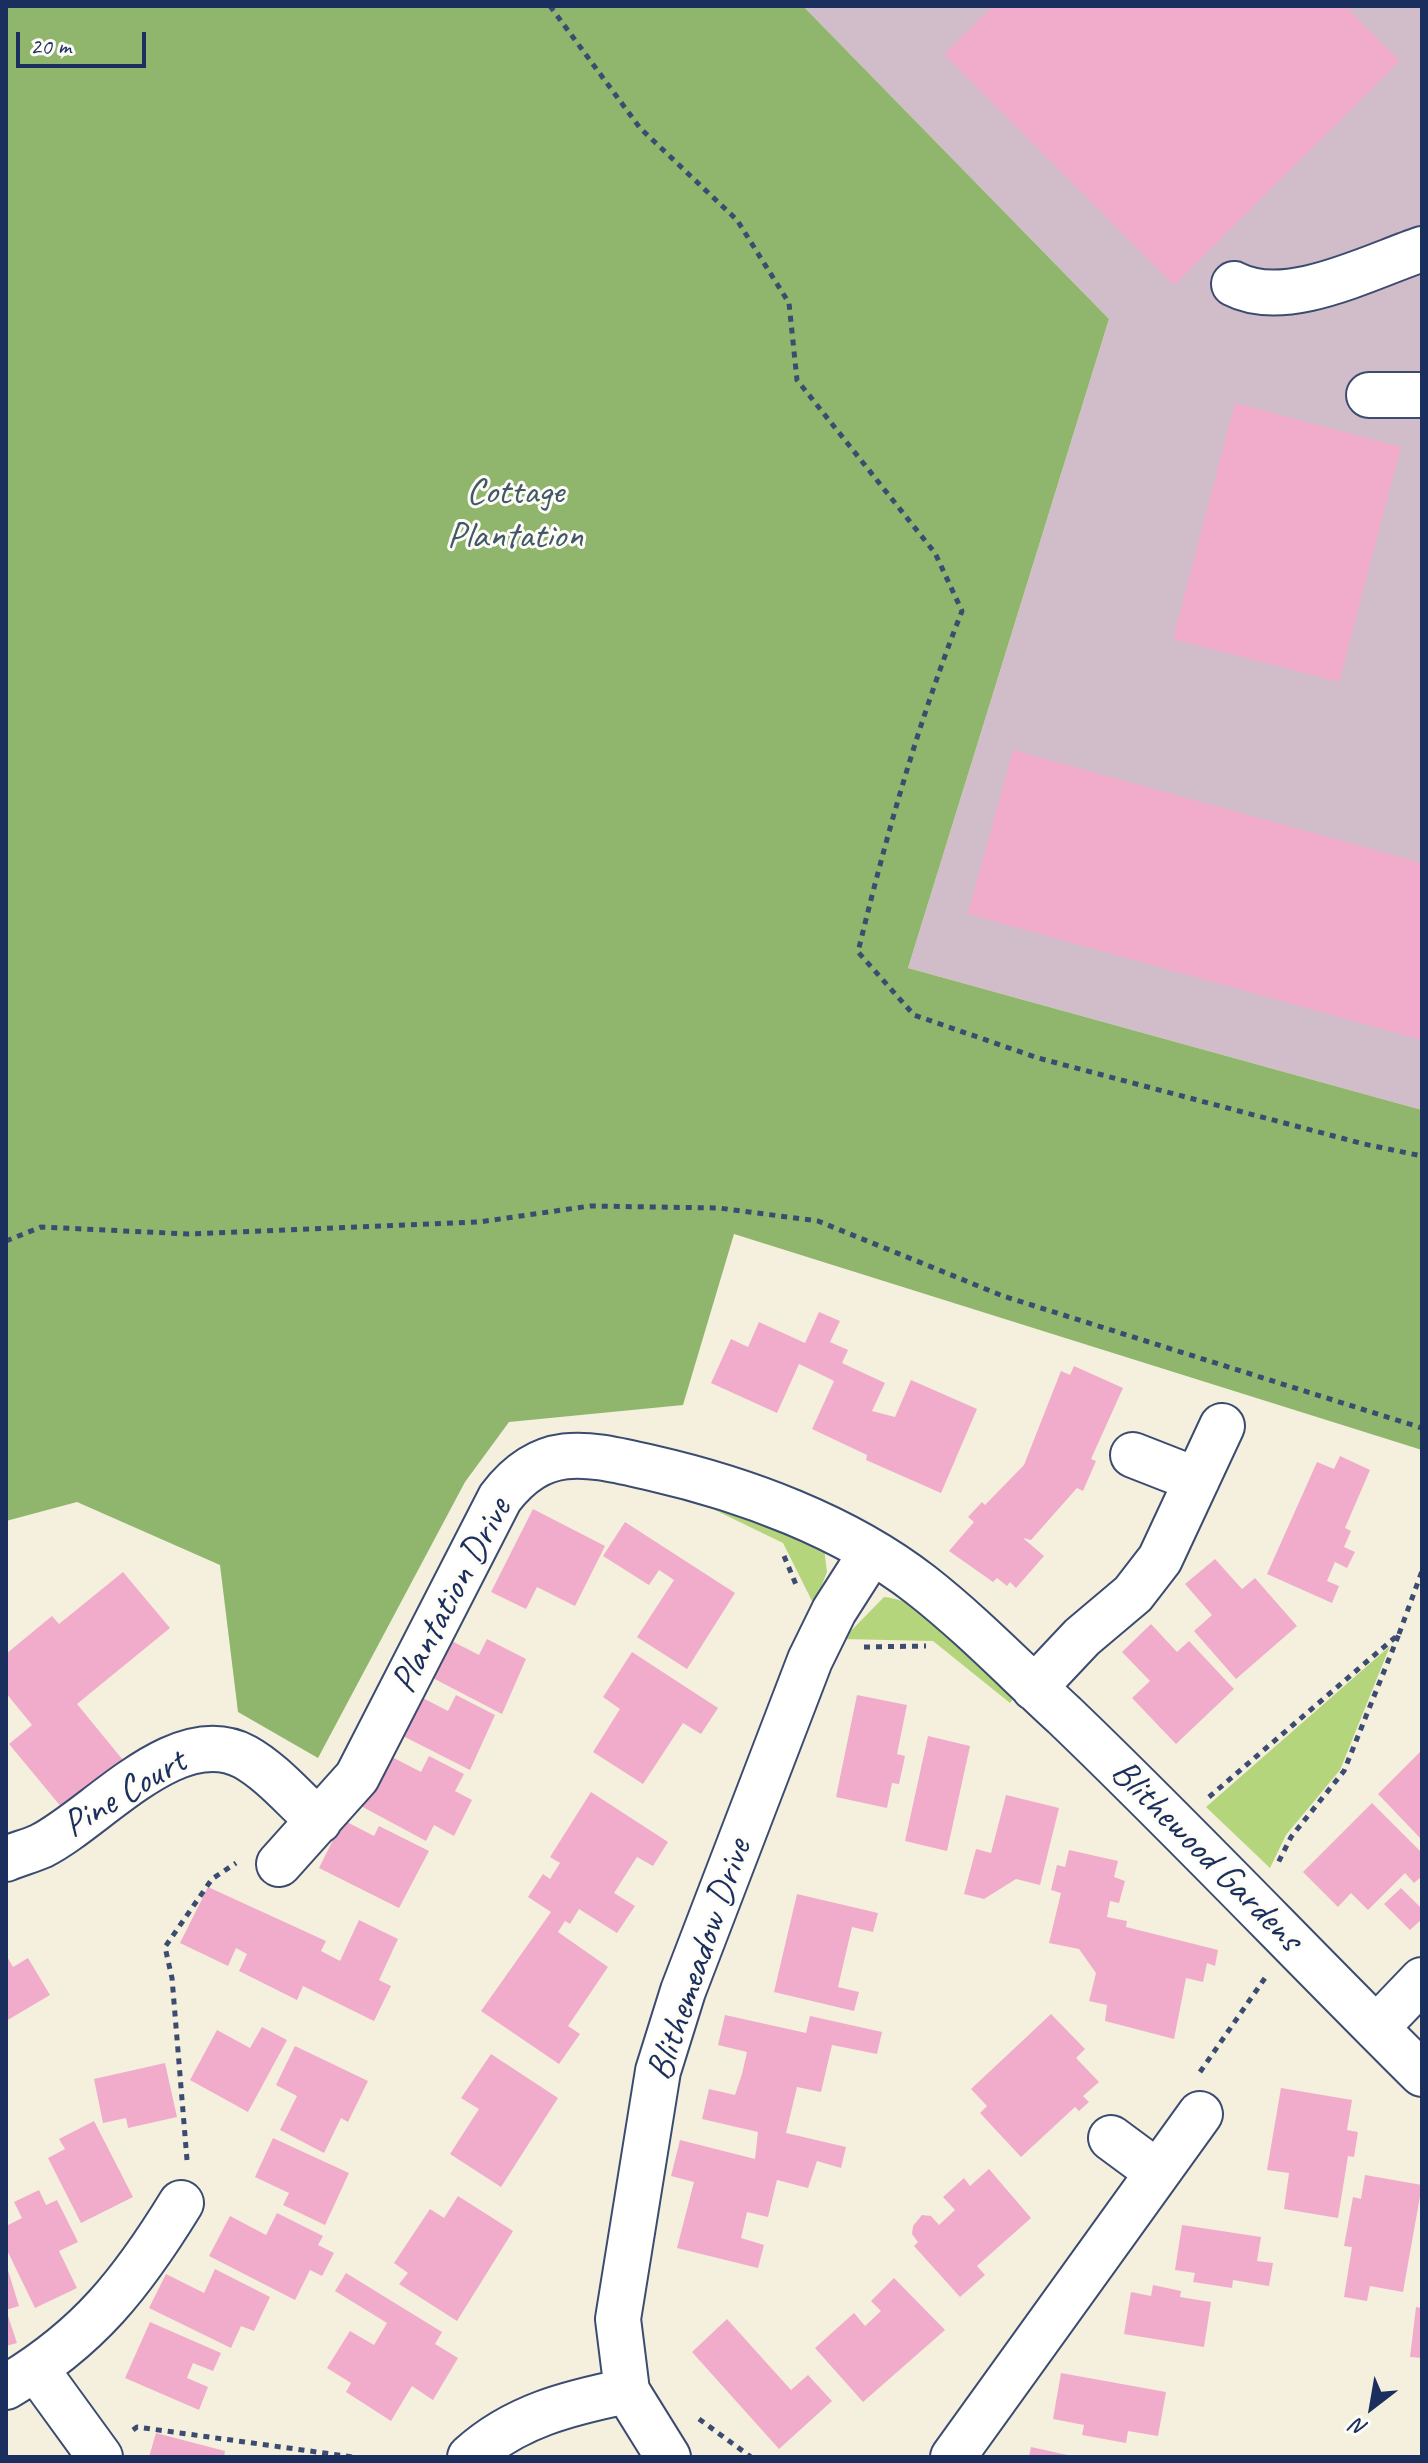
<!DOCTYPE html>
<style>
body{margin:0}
#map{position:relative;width:1428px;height:2463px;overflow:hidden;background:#f4f0dd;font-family:Caveat,sans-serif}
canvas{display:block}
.frame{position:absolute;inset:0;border:8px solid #1b2f5e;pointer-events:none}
.north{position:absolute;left:1332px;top:2367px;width:80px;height:80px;-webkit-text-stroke:6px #fdfcf7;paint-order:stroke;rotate:211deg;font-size:22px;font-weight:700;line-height:32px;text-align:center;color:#1b2f5e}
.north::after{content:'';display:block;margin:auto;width:28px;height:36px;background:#1b2f5e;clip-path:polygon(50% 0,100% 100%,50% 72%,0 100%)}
.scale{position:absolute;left:16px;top:32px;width:130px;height:36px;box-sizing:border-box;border:4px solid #1b2f5e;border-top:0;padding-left:10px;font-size:24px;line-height:28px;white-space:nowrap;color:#1b2f5e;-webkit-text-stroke:6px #fdfcf7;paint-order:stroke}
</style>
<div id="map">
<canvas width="1428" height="2463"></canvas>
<div class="frame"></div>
<div class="north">N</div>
<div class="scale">20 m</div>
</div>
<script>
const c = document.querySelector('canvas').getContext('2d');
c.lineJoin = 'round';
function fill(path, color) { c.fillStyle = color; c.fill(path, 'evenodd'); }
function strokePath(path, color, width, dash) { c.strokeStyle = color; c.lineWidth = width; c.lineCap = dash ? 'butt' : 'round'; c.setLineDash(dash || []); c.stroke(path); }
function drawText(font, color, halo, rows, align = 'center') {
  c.font = font + ' Caveat,sans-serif'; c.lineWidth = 6; c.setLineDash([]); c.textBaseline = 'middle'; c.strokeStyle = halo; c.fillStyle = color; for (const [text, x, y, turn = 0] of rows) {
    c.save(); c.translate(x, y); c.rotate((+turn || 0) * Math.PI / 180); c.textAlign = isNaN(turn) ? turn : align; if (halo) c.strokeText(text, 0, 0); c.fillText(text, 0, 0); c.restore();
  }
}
fill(new Path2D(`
 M803,6H1422V1110L908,968L1109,319Z`), '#d1bdca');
fill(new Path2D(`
 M688,1497L742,1509L824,1548L827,1572L814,1605L783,1543Z
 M884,1597C932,1601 981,1663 1016,1695L1010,1703L933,1641L843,1639Z
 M1390,1646L1340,1770L1286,1835L1270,1868L1206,1807Z`), '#b4d57c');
fill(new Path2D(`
 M6,6H803L1109,319L908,968L1422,1110V1450L734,1234L683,1405L509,1422L465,1482L318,1758L238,1712L220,1565L77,1502L6,1521Z`), '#8fb66c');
fill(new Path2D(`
 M993,6H1345L1400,61L1174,285L944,54Z
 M1235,403L1401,447L1339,682L1173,639Z
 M1013,750L1422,863V1040L968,914Z
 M819,1312L840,1321L830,1342L848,1350L842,1363L885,1383L872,1411L895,1417L911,1380L977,1409L941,1493L866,1460L867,1455L812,1429L834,1381L816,1372L799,1364L777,1413L711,1383L731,1339L748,1347L759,1322L805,1343Z
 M1074,1366L1123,1388L1091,1459L1096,1461L1083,1491L1077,1488L1031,1540L1023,1538L1044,1556L1016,1588L1010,1582L1007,1586L997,1578L993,1582L949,1551L974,1522L968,1517L982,1502L985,1505L1024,1465L1061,1371L1070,1375Z
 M1340,1456L1370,1470L1345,1528L1351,1531L1344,1547L1355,1552L1347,1568L1335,1562L1327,1581L1339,1586L1332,1603L1267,1574L1317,1462L1334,1469Z
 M533,1509L605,1546L575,1606L537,1587L526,1609L491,1592Z
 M625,1522L735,1593L687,1669L637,1637L674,1580L659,1570L649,1585L603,1556Z
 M1215,1559L1242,1589L1255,1578L1297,1626L1236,1679L1194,1631L1212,1615L1185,1584Z
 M123,1572L170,1628L77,1704L127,1765L67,1814L9,1744L32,1725L6,1693V1654L52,1616L59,1624Z
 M1151,1624L1177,1652L1189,1641L1234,1689L1176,1744L1132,1698L1150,1681L1122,1652Z
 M446,1638L479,1655L487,1639L526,1659L502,1714L427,1675Z
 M632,1652L718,1708L701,1734L683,1723L643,1784L593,1752L620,1709L603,1697Z
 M415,1694L448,1711L456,1695L495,1715L470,1770L395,1732Z
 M857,1695L907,1705L897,1754L905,1756L899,1784L892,1783L887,1808L836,1797Z
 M928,1736L970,1746L947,1851L905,1841Z
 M1422,1750V1840L1378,1794Z
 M429,1756L464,1774L455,1791L472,1800L454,1836L434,1825L426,1841L359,1805L392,1757L421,1772Z
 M591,1792L668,1842L653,1866L637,1857L614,1893L635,1906L617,1933L579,1909L570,1924L565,1921L558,1932L608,1967L568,2026L580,2034L559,2064L481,2011L551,1912L528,1897L543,1874L550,1879L560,1863L550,1857Z
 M1006,1795L1059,1808L1040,1885L1016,1879L984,1899L964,1894L976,1849L991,1853Z
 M1372,1803L1422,1853V1876L1414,1883L1405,1873L1368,1910L1351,1893L1338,1907L1303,1872Z
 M343,1820L374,1836L379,1826L429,1851L399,1908L319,1868Z
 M1069,1850L1118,1861L1114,1877L1125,1881L1119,1903L1110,1901L1107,1917L1127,1921L1126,1927L1218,1950L1215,1966L1207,1963L1203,1982L1186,1978L1174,2039L1105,2021L1107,2005L1089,2001L1096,1973L1079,1949L1049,1943L1061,1893L1051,1890L1057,1865L1065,1867Z
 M208,1887L326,1941L321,1951L340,1961L359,1920L398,1939L379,1980L391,1986L374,2021L303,1986L297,2000L239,1971L247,1954L236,1948L228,1966L180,1943Z
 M1401,1888L1422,1909V1919L1410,1930L1384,1904Z
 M797,1894L878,1913L873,1932L852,1927L838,1987L859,1992L854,2011L774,1992Z
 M6,1955L13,1967L28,1958L50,1995L6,2021Z
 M1051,2014L1085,2049L1076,2058L1099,2082L1083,2096L1089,2102L1079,2111L1075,2107L1021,2157L980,2113L987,2106L971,2089Z
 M725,2015L806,2033L810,2016L882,2032L877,2054L832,2045L821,2092L797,2087L786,2133L846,2147L841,2168L817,2161L808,2188L777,2180L768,2217L747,2212L741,2238L764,2245L758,2268L677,2248L694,2182L671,2176L680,2140L755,2159L758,2132L702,2119L709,2089L735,2095L742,2074L747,2052L718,2045Z
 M262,2027L287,2040L248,2112L190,2080L217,2030L250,2048Z
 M295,2046L368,2081L348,2122L341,2118L324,2153L280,2130L297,2096L276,2085Z
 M491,2054L558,2098L501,2187L450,2154L479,2109L461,2098Z
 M165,2063L177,2117L128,2128L126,2118L103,2123L94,2079Z
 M1281,2088L1352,2100L1347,2130L1358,2132L1354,2157L1348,2156L1338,2218L1284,2209L1289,2173L1267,2170Z
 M94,2121L133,2197L81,2223L48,2158L65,2149L59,2139Z
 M273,2138L349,2173L325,2225L283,2205L289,2193L255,2177Z
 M989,2169L1031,2218L977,2266L985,2275L960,2297L914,2246L918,2242L912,2234L913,2226L922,2215L931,2216L939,2225L955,2210L943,2197L964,2178L970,2186Z
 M1365,2175L1422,2185L1403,2292L1370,2286L1367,2301L1344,2297L1352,2247L1344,2246L1353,2197L1361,2199Z
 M39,2190L46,2205L57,2200L78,2242L59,2251L77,2288L35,2308L6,2248V2226L22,2218L14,2202Z
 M458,2196L513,2231L457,2321L399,2284L408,2273L394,2263L430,2209L444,2218Z
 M277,2213L323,2236L318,2245L334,2253L322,2276L310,2270L295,2300L209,2256L230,2216L266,2235Z
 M1182,2225L1261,2237L1257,2261L1273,2263L1269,2286L1233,2280L1232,2288L1193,2282L1195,2273L1175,2270Z
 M6,2264L19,2306L6,2310Z
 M215,2269L270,2297L254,2331L241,2326L231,2348L149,2308L166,2274L204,2293Z
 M346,2273L442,2332L435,2344L458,2358L433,2400L412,2386L391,2421L346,2392L351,2383L327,2368L350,2331L374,2345L387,2323L335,2291Z
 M894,2278L945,2330L863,2402L815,2348L854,2313L865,2326L881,2311L871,2301Z
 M1153,2285L1181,2291L1180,2297L1211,2302L1204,2347L1124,2334L1131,2292L1151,2296Z
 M1416,2307L1422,2308V2358L1410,2357Z
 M6,2310L17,2343L6,2346Z
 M727,2319L791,2390L808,2375L832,2401L779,2449L692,2352Z
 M150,2322L221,2353L213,2371L193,2363L187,2378L208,2387L199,2410L125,2378Z
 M1061,2373L1166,2392L1158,2436L1128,2431L1126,2443L1082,2435L1084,2425L1053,2419Z
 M156,2433L225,2451L224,2457H149Z
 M1031,2447L1072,2456V2457H1029Z`), '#f1accb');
const minor = new Path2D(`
 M1234,284C1286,311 1369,267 1422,249
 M1369,395H1422
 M1133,1455L1197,1480
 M1034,1688L1082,1637L1133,1594L1160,1559L1222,1426
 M6,1859C17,1854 30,1851 41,1846C97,1818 177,1720 245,1757C272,1772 296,1801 319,1821
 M279,1864L357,1777L500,1498C544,1440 589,1454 652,1468C744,1489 845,1526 921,1585C971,1624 1017,1672 1064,1715C1186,1832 1302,1955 1422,2074
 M1376,2028L1422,1980
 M1111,2138L1157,2172
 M36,2369L100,2457
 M6,2387C88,2339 132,2283 181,2203
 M470,2457C515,2416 569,2403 627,2391
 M668,2457L627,2391L618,2319L658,2071L683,1991L810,1660L834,1611L871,1553
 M953,2457L1200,2114`);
strokePath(minor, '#3c4c71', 48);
strokePath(new Path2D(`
 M550,6L640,128L737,220L789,303L797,380L935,553L962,611C918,723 886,836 858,952L914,1015L1038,1058L1364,1144L1422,1156
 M6,1241L41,1227L189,1234L479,1222L590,1206L719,1208L818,1221L1003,1296L1422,1428
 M784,1556L797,1587
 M1399,1634L1422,1571
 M864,1647L926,1646
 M1209,1797L1399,1634L1344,1771L1291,1837L1277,1865
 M1200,2072L1265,1978
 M187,2160L172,1978L165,1947L212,1879L236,1863
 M699,2419L751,2457
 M133,2430L137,2427L353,2457`), '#3c4c71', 5, [6, 6]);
strokePath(minor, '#fff', 44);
drawText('38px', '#415866', '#fdfcf7', [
 ["Cottage",515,493],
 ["Plantation",515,537]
]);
drawText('38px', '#1b2f5e', '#fdfcf7', [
 ["Plantation Drive",452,1596,-62],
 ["Pine Court",125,1794,-31],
 ["Blithewood Gardens",1206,1856,45],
 ["Blithemeadow Drive",700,1960,-71]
]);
</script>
